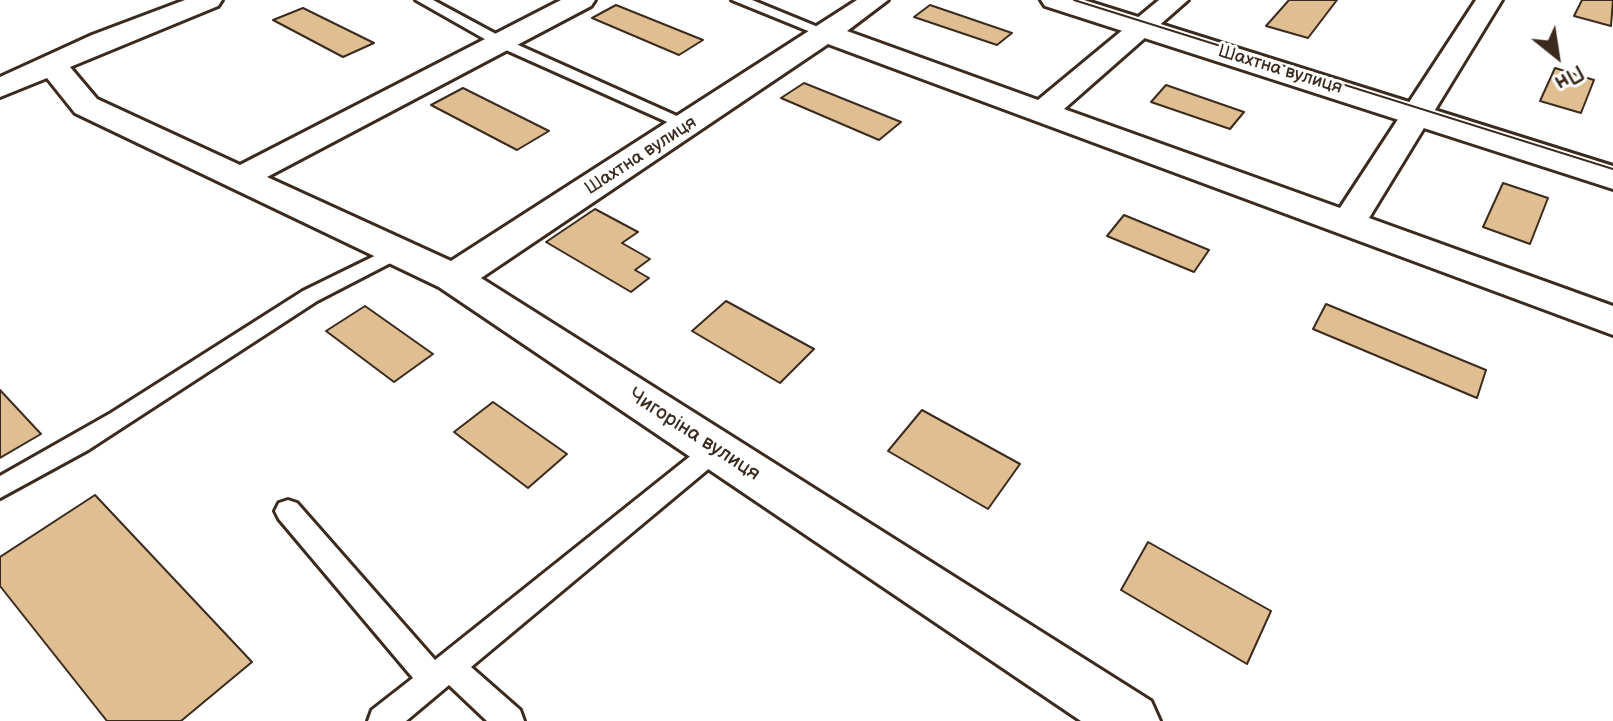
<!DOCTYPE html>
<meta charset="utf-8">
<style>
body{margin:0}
#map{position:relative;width:1613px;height:721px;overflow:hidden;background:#fff;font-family:"Balsamiq Sans",sans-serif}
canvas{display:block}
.north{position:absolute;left:1517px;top:16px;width:80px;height:80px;-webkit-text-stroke:6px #fff;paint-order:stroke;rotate:150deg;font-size:22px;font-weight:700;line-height:32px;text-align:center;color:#3b2a1e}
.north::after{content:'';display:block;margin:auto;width:28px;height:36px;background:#3b2a1e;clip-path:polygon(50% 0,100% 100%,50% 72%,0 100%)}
</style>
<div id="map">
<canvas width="1613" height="721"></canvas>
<div class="north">Пн</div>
</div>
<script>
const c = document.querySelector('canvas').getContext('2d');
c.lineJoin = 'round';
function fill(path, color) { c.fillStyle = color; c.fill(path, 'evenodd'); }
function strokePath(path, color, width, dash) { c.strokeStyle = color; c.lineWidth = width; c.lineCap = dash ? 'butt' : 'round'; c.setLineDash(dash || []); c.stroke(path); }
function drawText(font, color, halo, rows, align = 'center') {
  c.font = font + ' "Balsamiq Sans",sans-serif'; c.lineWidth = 6; c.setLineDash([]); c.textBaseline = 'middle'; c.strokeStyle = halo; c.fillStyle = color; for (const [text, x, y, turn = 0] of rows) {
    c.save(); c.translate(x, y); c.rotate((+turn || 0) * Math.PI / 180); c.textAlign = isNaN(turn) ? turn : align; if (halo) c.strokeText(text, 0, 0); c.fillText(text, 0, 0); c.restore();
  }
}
const building = new Path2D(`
 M1289,0H1337L1308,38L1266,26Z
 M1582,0H1613L1611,26L1574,16Z
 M616,5L703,40L679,55L592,18Z
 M930,5L1012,33L997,45L914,17Z
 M303,8L374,43L343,57L273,20Z
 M1555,68L1594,80L1581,113L1540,101Z
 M804,83L901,122L879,140L781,98Z
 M1166,85L1244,112L1230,129L1151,102Z
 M463,88L549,131L517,150L431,105Z
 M1503,183L1548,198L1530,244L1483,227Z
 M595,209L638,232L622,243L650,259L635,270L649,278L631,292L546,242Z
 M1124,215L1209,250L1194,272L1107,236Z
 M726,301L814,349L780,383L692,331Z
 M1326,304L1486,370L1477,398L1313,329Z
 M365,306L433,354L394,382L326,331Z
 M0,390L41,434L0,458Z
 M493,402L567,454L528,488L454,432Z
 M922,410L1020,464L988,509L888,451Z
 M95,495L252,662L181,721H107L0,586V557Z
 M1148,542L1271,611L1247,664L1121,590Z`);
fill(building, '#dfbf92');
strokePath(building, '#3b2a1e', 2);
const lane = new Path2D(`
 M416,0H433L507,40L697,125L695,129H683L497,46Z
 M732,0H752L835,34L833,37H823Z
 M397,245L407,251L404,256L317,301L88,450L0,498V476L111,413L303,291Z
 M716,439L724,442L728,449L724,456L471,667L520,710L524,721H487L449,685L406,721H368L372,710L413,678L279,519L275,511L279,503L288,500L297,503L435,660L708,442Z`);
const street = new Path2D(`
 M185,0H222L218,6L70,67L97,99L240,165L561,0H595L591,6L267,177L451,261L857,0H888L847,31L1038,100L1159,0H1188L1064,109L1340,208L1476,0H1502L1369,218L1613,306V335L828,44L481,278L1151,701L1160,721H1081L439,287L75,113L47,78L0,97V77L92,35Z`);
const secondary = new Path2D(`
 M1041,0H1084L1613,166V189L1045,6Z`);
strokePath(lane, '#3b2a1e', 6);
strokePath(street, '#3b2a1e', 6);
strokePath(secondary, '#3b2a1e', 6);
fill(lane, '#fff');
fill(street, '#fff');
fill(secondary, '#fff');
strokePath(new Path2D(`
 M1074,0L1613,169`), '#3b2a1e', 2);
drawText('18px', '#3b2a1e', '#fff', [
 ["Шахтна вулиця",1280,70,17],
 ["Шахтна вулиця",641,156,-33]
]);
drawText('20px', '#3b2a1e', '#fff', [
 ["Чигоріна вулиця",694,435,33]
]);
</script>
